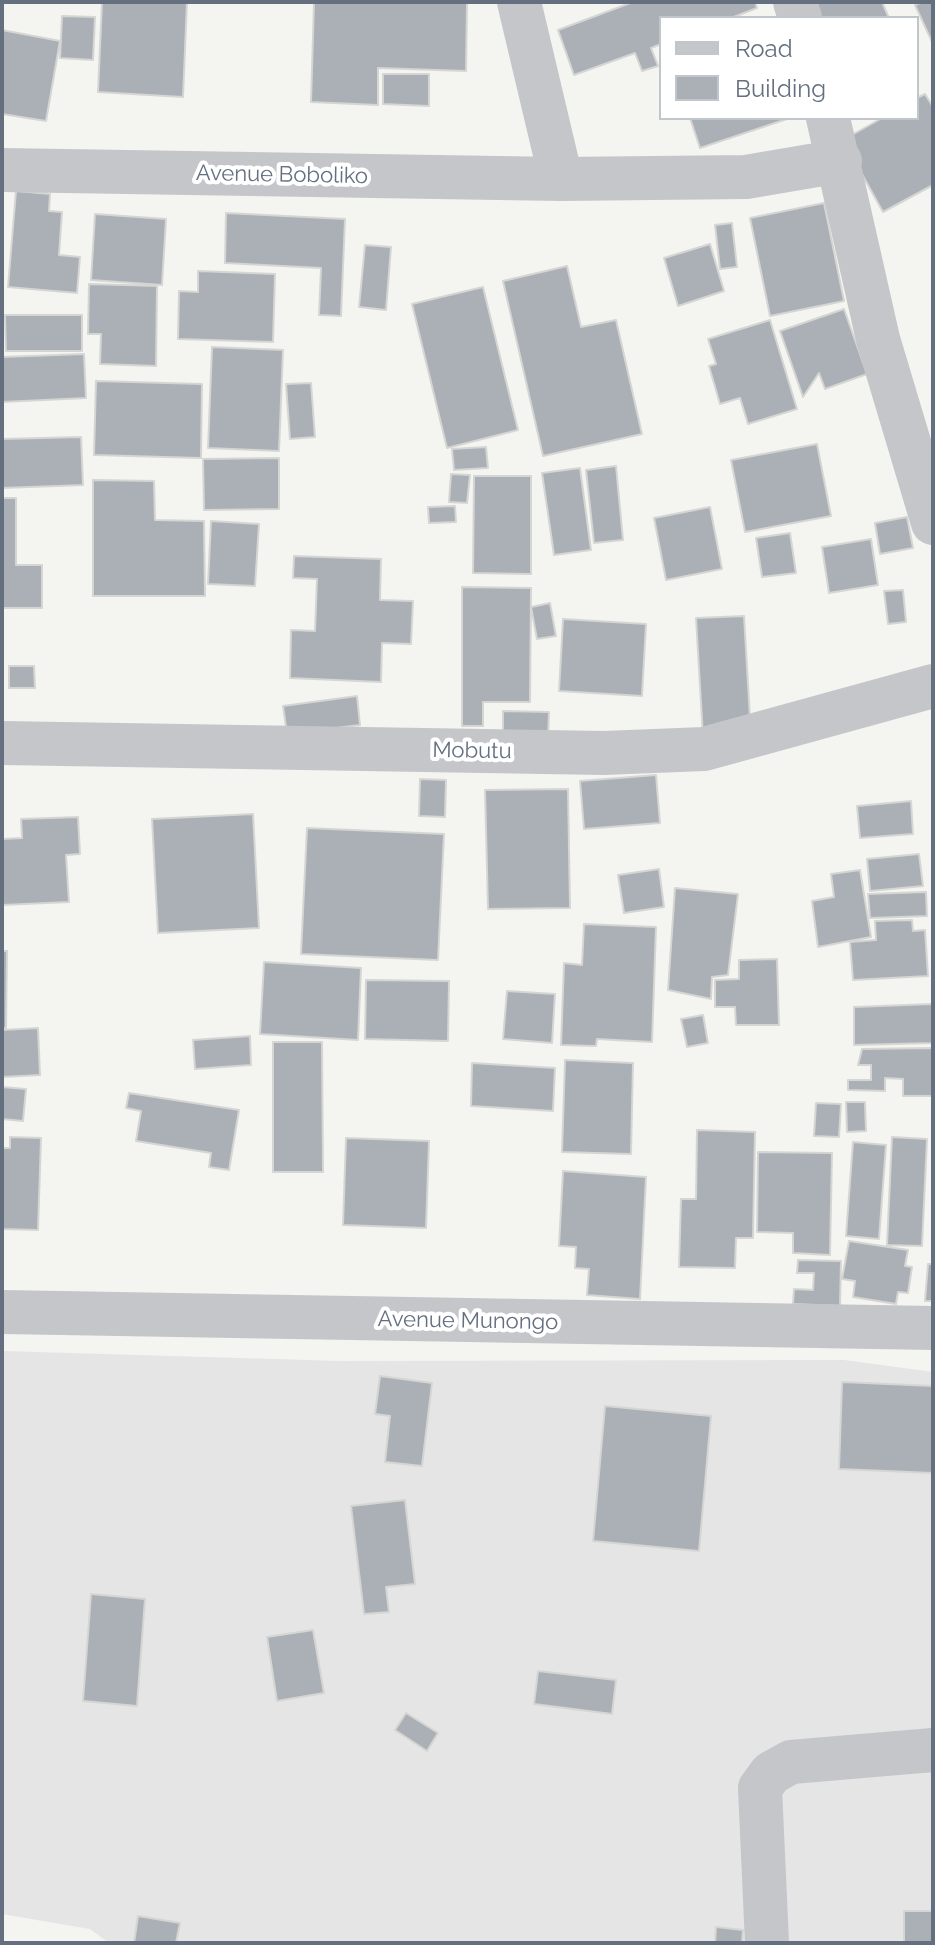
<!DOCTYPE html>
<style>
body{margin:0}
#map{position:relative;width:935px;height:1945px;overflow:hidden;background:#f4f4f0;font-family:Raleway,sans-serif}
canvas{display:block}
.frame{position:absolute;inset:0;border:4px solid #647080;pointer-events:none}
.legend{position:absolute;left:659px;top:16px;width:260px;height:104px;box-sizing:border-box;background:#fff;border:2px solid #c1c6cc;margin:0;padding:10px 14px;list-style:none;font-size:24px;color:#647080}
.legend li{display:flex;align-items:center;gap:16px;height:40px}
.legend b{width:40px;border:2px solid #c1c6cc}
</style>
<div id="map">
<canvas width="935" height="1945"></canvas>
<div class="frame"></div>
<ul class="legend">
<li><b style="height:10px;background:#c4c6ca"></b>Road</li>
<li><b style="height:22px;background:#aab0b6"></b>Building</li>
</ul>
</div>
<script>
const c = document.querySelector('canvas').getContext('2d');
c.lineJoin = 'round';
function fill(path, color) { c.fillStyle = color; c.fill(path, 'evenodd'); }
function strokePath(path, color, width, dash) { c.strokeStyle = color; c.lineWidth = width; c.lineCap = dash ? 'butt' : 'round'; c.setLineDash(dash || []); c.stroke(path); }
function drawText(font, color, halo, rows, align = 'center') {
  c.font = font + ' Raleway,sans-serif'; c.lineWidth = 8; c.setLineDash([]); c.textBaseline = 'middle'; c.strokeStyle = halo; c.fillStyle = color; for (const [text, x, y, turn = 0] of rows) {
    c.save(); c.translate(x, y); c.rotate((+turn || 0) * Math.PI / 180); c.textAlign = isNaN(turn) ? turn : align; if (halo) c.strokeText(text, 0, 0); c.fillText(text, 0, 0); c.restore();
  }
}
fill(new Path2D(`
 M2,1351L340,1361L844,1360L933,1372V1943H109L90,1929L2,1914Z`), '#e4e5e4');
const building = new Path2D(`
 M102,2H187L183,97L98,92Z
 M314,2L467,3L466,71L378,68V105L311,102Z
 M633,2H755L757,8L731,18H661V44L651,48L658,66L642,71L635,53L574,75L558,30Z
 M809,2H882L889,18H816Z
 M922,2H933V44L915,5Z
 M62,16L95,17L93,60L60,58Z
 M2,30L60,41L46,121L2,114Z
 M383,74H429V106L383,104Z
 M925,94L933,107V185L883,212L843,140L882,118H917V98Z
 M690,118H790L700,148Z
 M16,191L50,194L49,211L62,212L59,255L80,257L77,293L8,287Z
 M824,203L844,301L770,316L750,218Z
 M226,213L345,219L341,316L319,315L321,268L225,263Z
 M95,214L166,219L162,285L91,280Z
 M732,223L737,267L720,269L715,225Z
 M710,244L724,291L678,306L664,258Z
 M365,245L391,247L386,310L359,307Z
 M567,266L581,327L616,320L642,434L543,456L503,281Z
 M198,271L275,274L273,342L178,339L179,291L198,292Z
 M89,284L157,286L156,366L100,364L101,334H88Z
 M483,287L518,430L447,448L412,304Z
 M844,309L867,374L825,389L819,373L803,397L780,331Z
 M5,315H82V351H6Z
 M770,320L797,409L748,424L740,398L720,404L709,366L716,364L708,339Z
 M212,347L283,350L279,451L208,448Z
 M84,354L86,398L2,402V357Z
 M96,381L202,384L201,458L94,455Z
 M311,383L315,437L290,439L286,384Z
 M81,437L83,485L2,488V439Z
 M817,444L831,516L745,532L731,460Z
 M486,447L488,468L454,470L452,449Z
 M279,458V509L204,510L203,459Z
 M616,466L623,540L594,543L586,470Z
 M580,468L591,550L554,555L542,473Z
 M451,474L470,475L467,503L449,502Z
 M474,476H531V574L473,573Z
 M93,480L154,481L155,520L204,521L205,596H93Z
 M2,498H16V565H42V608H2Z
 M455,506L456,522L429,523L428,507Z
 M710,507L722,569L666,580L654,518Z
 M907,517L913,548L880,554L875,523Z
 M211,521L259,524L255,586L208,584Z
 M790,533L796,573L762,577L756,538Z
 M871,539L878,585L829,593L822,547Z
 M294,556L381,559L380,600L413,601L411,644L382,643L381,682L290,678L291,630L315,631L317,579L293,578Z
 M462,587L531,588L530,702H483V726H462Z
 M903,590L906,622L888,624L884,591Z
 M550,603L556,636L537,639L531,607Z
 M744,616L751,735L703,737L696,618Z
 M563,619L646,624L642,696L559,691Z
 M9,666H34L35,688H9Z
 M357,696L360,725L287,734L283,706Z
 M503,711L549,712L548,739L503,738Z
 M656,775L660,823L584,829L580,781Z
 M420,779L446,780L445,817L419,816Z
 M568,789L570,908L488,909L485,790Z
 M911,801L913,834L860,838L857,806Z
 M253,814L259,928L158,933L152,819Z
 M78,817L80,854L66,855L69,902L2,905V839L22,838L21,819Z
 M307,828L444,834L438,960L301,954Z
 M919,854L923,886L870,891L867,859Z
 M659,869L664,907L624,913L618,875Z
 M860,870L871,937L818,947L812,901L834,897L831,874Z
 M675,888L738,894L728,975L712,977L711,999L668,990Z
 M926,892L927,916L870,918L868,894Z
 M912,920L913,931L925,930L928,976L853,980L850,942L876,940L875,921Z
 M584,924L656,927L652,1042L597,1039L596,1046L561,1045L564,963L582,965Z
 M2,951H7L6,1028H2Z
 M777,959L779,1025H736L735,1007H715V980L739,979V960Z
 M264,962L361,968L358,1040L260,1034Z
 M366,980L449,981L448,1041L365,1039Z
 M507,991L555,994L552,1043L503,1039Z
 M933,1004V1043L854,1045V1007Z
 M703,1015L708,1043L687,1047L681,1019Z
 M38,1028L40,1075L2,1077V1030Z
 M250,1036L251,1065L195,1069L193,1040Z
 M273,1042H322L323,1172H273Z
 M933,1048V1096H903V1079L885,1078V1091L848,1090V1080H871V1065H858L862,1049Z
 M565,1060L633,1063L631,1154L562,1152Z
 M472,1063L555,1068L553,1111L471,1106Z
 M2,1087L26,1089L23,1121L2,1119Z
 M129,1093L239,1110L229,1170L209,1167L211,1153L136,1141L141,1111L126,1108Z
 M846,1102H865L866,1131L847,1132Z
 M816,1103L841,1104L839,1137L814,1136Z
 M697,1130L755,1132L753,1238H736L735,1268L679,1267L681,1199H696Z
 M10,1137L41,1138L38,1230L2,1229V1148H10Z
 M892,1137L927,1139L922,1246L887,1245Z
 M346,1138L429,1141L426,1228L343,1225Z
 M853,1142L886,1145L879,1239L846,1236Z
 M758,1152L832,1153L830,1255L793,1253V1233L757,1232Z
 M563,1171L646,1177L640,1299L587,1295L589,1269L575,1268L576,1247L559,1246Z
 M849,1241L908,1250L905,1266L912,1267L908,1293L898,1292L896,1304L853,1297L855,1281L842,1279Z
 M798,1260L841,1261L840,1306L793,1304L794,1289L813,1290L814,1273H797Z
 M928,1264H933V1301H925Z
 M380,1376L432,1383L422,1466L385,1462L390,1416L375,1414Z
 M842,1382L933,1386V1473L839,1469Z
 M605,1406L711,1416L699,1551L593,1541Z
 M405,1500L415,1584L386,1587L389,1612L364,1614L351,1506Z
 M91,1594L145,1599L137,1706L83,1701Z
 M313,1630L324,1693L277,1701L267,1637Z
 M538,1671L616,1680L612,1714L534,1704Z
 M406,1713L438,1733L427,1751L395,1730Z
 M904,1911H933V1943H904Z
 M138,1916L180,1923L176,1943H134Z
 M716,1927L743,1930L742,1943H715Z`);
fill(building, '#aab0b6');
strokePath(building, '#d5d5d3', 2);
strokePath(new Path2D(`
 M519,2L561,179
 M795,2L800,18
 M828,118L878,339L933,523
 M2,170L561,179L746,177L840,161
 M2,743L604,753L704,749L933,686
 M2,1312L933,1328
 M767,1943L760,1788L771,1773L791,1762L933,1750`), '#c4c6ca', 44);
drawText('22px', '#647080', '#fff', [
 ["Avenue Boboliko",282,175,1],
 ["Mobutu",472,751,1],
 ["Avenue Munongo",468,1321,1]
]);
</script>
